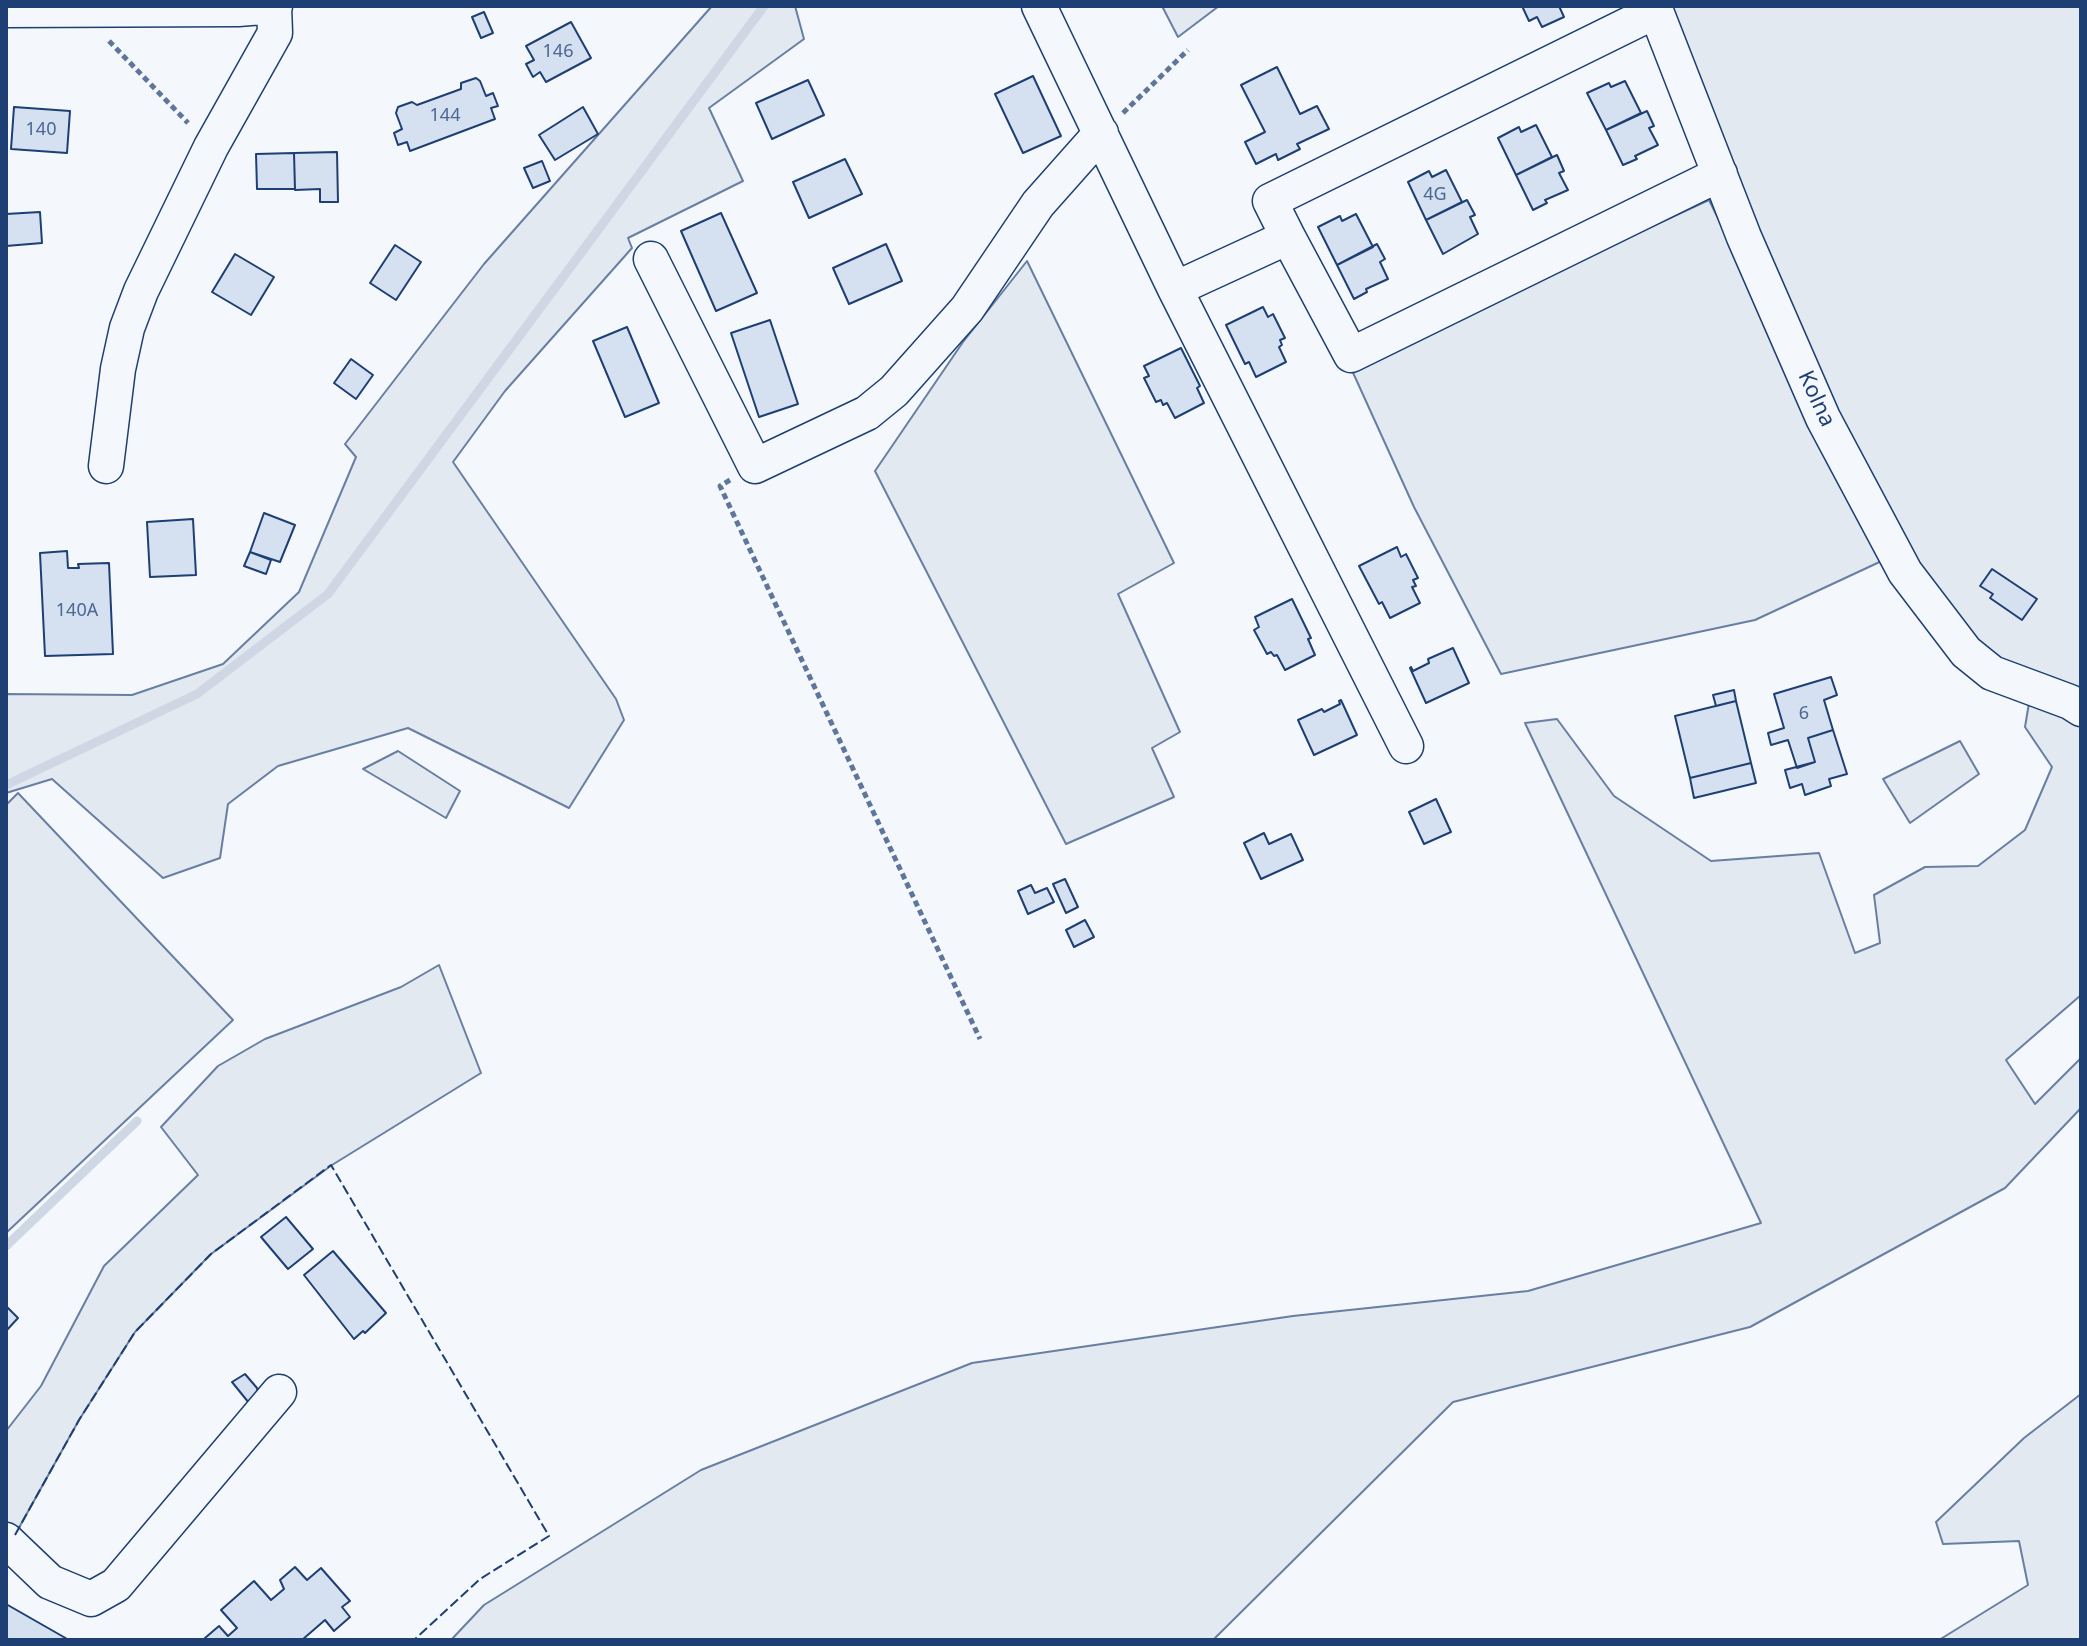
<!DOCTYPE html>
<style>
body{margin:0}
#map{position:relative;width:2087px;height:1646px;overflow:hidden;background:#f4f7fb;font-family:"Noto Sans",sans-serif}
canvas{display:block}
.frame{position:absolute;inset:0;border:8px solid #1d3f73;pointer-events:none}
</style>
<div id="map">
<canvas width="2087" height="1646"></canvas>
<div class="frame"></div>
</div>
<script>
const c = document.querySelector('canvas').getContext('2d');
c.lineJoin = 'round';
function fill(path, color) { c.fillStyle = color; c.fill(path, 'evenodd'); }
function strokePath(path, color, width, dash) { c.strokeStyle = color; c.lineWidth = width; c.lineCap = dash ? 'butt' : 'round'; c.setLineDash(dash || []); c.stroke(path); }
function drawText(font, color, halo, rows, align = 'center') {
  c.font = font + ' "Noto Sans",sans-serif'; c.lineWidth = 6; c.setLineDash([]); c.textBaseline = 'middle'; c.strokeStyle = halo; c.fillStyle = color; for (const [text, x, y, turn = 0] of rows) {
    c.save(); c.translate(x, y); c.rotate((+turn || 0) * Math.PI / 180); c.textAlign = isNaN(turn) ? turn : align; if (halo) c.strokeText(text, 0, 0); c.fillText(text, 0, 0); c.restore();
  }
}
const green = new Path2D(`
 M712,6H795L804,39L709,108L743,181L628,238L632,248L505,391L453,462L616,699L624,720L569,808L408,728L278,766L228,804L220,858L163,878L52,779L6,793V694L132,695L223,664L299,592L356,457L345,444L484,264Z
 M1162,6H1219L1178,37Z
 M1669,6H2081V694L1981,650L1917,561L1830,400L1768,258Z
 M1709,200L1886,559L1755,620L1501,674L1414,507L1350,366Z
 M1027,261L1174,563L1118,594L1180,732L1152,748L1174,797L1066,844L875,471L963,342Z
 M2029,703L2081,724V995L2006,1060L2035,1104L2081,1058V1108L2005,1188L1750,1327L1453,1402L1213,1640H451L484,1605L701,1470L972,1363L1293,1316L1528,1291L1761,1223L1525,723L1557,719L1614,796L1711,861L1819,853L1855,953L1880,943L1874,895L1925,867L1978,866L2025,830L2052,767L2025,727Z
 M1960,741L1979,774L1910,823L1883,779Z
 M398,751L460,791L446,818L363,769Z
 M18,793L233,1020L6,1233V805Z
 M439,965L481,1073L332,1165L211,1254L135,1332L79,1420L16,1533L6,1524V1431L41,1386L104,1266L198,1175L161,1127L218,1066L265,1039L401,987Z
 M2081,1394V1640H1939L2028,1585L2019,1541L1943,1544L1936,1522L2024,1438Z`);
fill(green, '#e3e9f0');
strokePath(green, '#687fa3', 2);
strokePath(new Path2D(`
 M6,785L197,694L328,594L764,6
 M6,1246L137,1121`), '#cfd7e4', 9);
const building = new Path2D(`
 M1522,6H1559L1564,17L1542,27L1537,17L1529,21Z
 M484,12L493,33L481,38L472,17Z
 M571,22L591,58L546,82L540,72L533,77L526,64L534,60L526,46Z
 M1277,67L1300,114L1317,106L1329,129L1297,144L1300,149L1278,160L1276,154L1256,164L1245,142L1265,132L1241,85Z
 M1033,76L1061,136L1023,153L995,94Z
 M476,78L480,81L486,96L493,93L498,106L491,108L495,119L410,151L407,142L398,145L394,133L402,129L396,113L398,107L412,102L417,105L461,89V83Z
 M808,80L824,115L772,139L756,103Z
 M1625,81L1641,113L1606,130L1587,93L1609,83L1611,87Z
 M14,107L70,111L67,153L11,149Z
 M583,107L598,134L555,160L539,135Z
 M1647,111L1654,126L1649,128L1658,145L1635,156L1637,159L1623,165L1606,130Z
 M1536,125L1552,157L1516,175L1498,138L1519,127L1521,132Z
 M337,152L338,202H320V189L295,190L294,153Z
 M294,153L295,189H257L256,154Z
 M1557,155L1564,171L1559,173L1568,190L1545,200L1547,203L1533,210L1516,175Z
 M845,159L862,194L809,218L793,182Z
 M542,161L550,181L533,188L524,168Z
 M1446,170L1462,202L1426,220L1408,182L1429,171L1432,177Z
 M1467,200L1475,215L1470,217L1478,234L1443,254L1426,220Z
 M40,212L42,243L6,246V214Z
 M721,213L757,293L716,311L681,231Z
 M1356,214L1373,247L1337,265L1318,227L1340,216L1342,221Z
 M886,244L902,281L849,304L833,268Z
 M1377,244L1385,259L1380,262L1388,279L1366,289L1367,292L1354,299L1337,265Z
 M395,245L421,262L396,300L370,283Z
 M235,254L274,277L251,315L212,292Z
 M1263,307L1268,317L1273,314L1285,338L1280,340L1282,345L1279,347L1286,362L1256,377L1249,362L1245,364L1226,325Z
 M770,320L798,404L759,417L731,333Z
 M627,327L659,403L625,417L593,341Z
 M1181,348L1200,386L1197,388L1204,403L1175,418L1167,403L1163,405L1161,400L1156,402L1144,378L1149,376L1144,366Z
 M351,359L373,375L356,399L334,383Z
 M264,513L295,525L280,562L250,552Z
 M193,519L196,575L150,577L147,522Z
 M1397,547L1401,557L1406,554L1418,578L1413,580L1416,586L1412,587L1420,603L1390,618L1382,602L1379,604L1359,566Z
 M67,551L68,568H79L78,564L109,563L113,654L45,656L40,553Z
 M250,552L271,560L266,574L244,566Z
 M1992,569L2037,599L2022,620L1990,598L1993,594L1980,586Z
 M1292,599L1311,638L1308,639L1315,655L1285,670L1277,655L1274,656L1271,652L1267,654L1254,630L1259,627L1255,617Z
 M1453,648L1469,683L1426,703L1410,668L1411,667L1413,671L1429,663L1428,659Z
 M1831,677L1837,695L1824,700L1833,730L1808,738L1815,762L1797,768L1788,740L1771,745L1768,733L1784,728L1774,694Z
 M1734,690L1736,701L1716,706L1713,695Z
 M1341,700L1357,735L1314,755L1298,720L1322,709L1324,712L1340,704L1339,701Z
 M1736,701L1751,763L1690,778L1675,716Z
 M1833,730L1847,774L1829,779L1831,786L1805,795L1802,784L1790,788L1785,770L1815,762L1808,738Z
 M1751,763L1756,783L1694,798L1690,778Z
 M1436,799L1451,832L1424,844L1409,812Z
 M1264,833L1269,844L1291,834L1303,860L1261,879L1244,843Z
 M1065,879L1078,907L1066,913L1053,884Z
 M1031,885L1035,893L1047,888L1054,902L1028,914L1018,891Z
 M1085,920L1094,937L1074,947L1066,930Z
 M286,1217L313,1249L288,1269L261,1237Z
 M333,1251L386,1313L365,1333L363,1331L354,1339L304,1275Z
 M6,1306L18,1318L6,1331Z
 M245,1374L257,1388L258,1396L249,1403L232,1382Z
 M295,1567L307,1580L321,1568L350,1601L342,1607L350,1617L334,1631L325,1620L302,1640H206L205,1638L219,1626L228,1636L237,1628L221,1610L254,1581L271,1600L284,1589L280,1580Z
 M6,1604L69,1640H6Z`);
fill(building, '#d5e0f0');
strokePath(building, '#1d3f73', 2);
const minor = new Path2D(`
 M1039,6L1175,289L1406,746
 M1654,6L1744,237L1823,418L1905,572L1966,652L1992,673L2070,702L2081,709
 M6,10L238,9L275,6
 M1288,237L1270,201L1656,11
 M651,259L755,466L867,413L894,391L967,309L1038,204L1101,133
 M1175,289L1288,237L1351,355L1720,174
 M106,466L118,369L127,328L141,291L211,147L275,33L274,6
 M6,1540L50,1582L91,1599L116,1585L279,1392`);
strokePath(minor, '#1d3f73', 37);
strokePath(new Path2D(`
 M109,41L188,123
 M1123,113L1188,50
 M730,480L720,486L980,1039`), '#5e769c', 5, [6, 4]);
strokePath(minor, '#f4f7fb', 34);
strokePath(new Path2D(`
 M15,1535L79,1420L135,1332L211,1254L331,1165L549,1536L480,1579L414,1640`), '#1d3f73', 2, [10, 4]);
drawText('18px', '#4b6792', null, [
 ["146",558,52],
 ["144",445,116],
 ["140",41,130],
 ["4G",1435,195],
 ["140A",77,611],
 ["6",1804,714]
]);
drawText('22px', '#1d3f73', '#f4f7fb', [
 ["Kolna",1816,399,65]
]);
</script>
